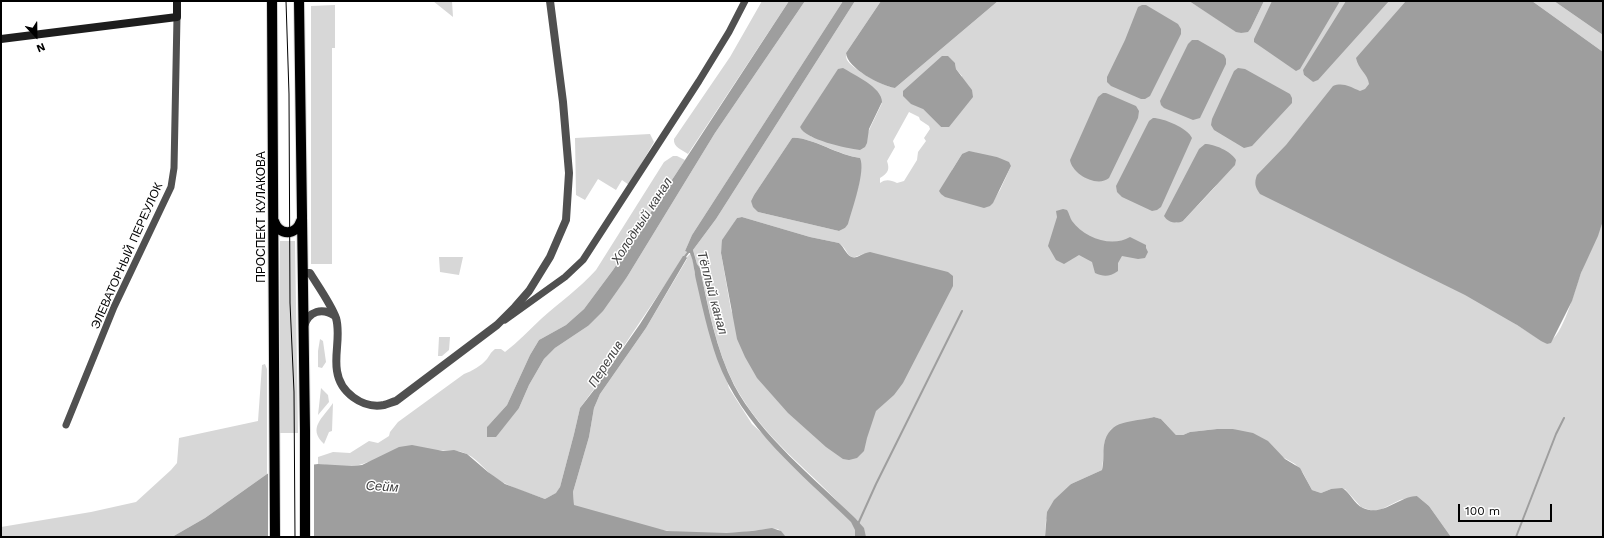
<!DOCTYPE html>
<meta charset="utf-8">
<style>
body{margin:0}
#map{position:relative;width:1604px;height:538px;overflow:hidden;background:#fff;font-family:"Work Sans",sans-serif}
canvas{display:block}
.frame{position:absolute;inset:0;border:2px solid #000;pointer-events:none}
.north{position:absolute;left:16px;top:16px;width:40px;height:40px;-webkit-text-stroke:3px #fff;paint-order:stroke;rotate:158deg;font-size:11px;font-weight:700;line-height:16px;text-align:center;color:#000}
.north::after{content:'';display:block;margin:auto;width:14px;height:18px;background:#000;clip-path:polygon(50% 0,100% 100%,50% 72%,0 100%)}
.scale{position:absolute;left:1458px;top:504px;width:94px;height:18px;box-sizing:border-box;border:2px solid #000;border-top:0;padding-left:5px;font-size:12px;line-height:14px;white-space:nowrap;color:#000;-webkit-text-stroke:3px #fff;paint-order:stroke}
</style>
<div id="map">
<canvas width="1604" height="538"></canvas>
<div class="frame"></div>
<div class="north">N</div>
<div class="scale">100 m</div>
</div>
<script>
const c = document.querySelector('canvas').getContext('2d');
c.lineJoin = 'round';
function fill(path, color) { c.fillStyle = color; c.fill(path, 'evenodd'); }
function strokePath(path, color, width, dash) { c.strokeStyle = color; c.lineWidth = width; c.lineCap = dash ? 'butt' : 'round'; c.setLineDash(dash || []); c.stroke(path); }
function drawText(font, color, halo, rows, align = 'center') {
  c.font = font + ' "Work Sans",sans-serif'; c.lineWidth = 3; c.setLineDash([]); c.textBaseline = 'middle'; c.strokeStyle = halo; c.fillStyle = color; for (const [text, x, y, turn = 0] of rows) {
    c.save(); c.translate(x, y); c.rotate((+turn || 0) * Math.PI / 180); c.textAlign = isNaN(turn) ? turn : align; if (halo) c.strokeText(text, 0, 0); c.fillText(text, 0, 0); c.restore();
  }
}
fill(new Path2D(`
 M433,1H452L453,17Z
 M762,1H789L688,154C682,150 673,147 674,139L730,57Z
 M805,1H843L692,235L685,251L687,252L605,374L580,408L574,434L560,487L557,493L545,499C529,493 511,488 497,479C486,472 479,460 467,454C449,444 389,458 368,462C353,469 334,466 318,464V457L333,452L350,453L369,441L378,443L389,436L390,432L398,422L464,374C472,371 481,366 487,359C490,355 490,353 495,349H501L505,352C518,342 529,330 541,319C560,302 579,289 596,270L664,162L673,156H677L685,160L613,270L584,309L566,325L539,340L530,355L507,405L487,427L519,408L529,385L544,359L555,348L588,326L627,277L715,133Z
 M855,1H881L846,53C846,55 846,58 847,60C852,69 884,87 895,88L998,1H1189L1236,31L1241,33L1251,28L1264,1H1358L1304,75L1313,82L1369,1H1421L1430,258L1517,325L1547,344C1564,335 1574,291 1581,273C1588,255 1597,239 1603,221V537H1451L1429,506L1417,496L1400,500L1380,510L1373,511L1361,507L1345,489H1331L1321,493L1312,490L1303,473L1295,464L1233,429H1217L1190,432L1183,435H1176L1161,419L1154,417L1111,429L1105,441L1102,470L1071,484L1046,520L1045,537H786L778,529C767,528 756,531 744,532C713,534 682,535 652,528L650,532L647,527L574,506L573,492L589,437L594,408L600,394L646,328L687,259L686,258L691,253L694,265V271L729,388L752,424L848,513C815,475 771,444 744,401C718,362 710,314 700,268L697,264L693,250L716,219ZM955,63L956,69L962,76L941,127L923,109ZM882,103L860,149L812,137L800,127L804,122ZM909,112L919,117L920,120L929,126L930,129L924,138L926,141L918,152L917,160L904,181L897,183C890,180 886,179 880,183V178C888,173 890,170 887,161L895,147L893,141ZM792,138C809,136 840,156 860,158L859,184L845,228L839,231L758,212L751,201L754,195ZM962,154L997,157L1011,166L1000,190L990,206L952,170ZM1217,185L1183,221L1175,223ZM742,217L810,237L839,243C851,251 845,264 864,253L742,337L731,310L721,253L723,240L737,218Z
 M1532,1H1554L1603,35V52Z
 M335,5V48H332V264H311V6Z
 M650,134L654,142L629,185L622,180L616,190L598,179L585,200L576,195L575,138Z
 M280,241H295L298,433H280Z
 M439,257H463L459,275L440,272Z
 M439,337H450L449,350L442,356H438Z
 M320,339L323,341L326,362L322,368L318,367V351Z
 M265,364L267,369V474L205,518L172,537H1V527L91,512L136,502L171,470L177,463L179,438L258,421L262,365Z
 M321,388L328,395L329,402L318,415Z
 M333,403L332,431L329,432L324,444C307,428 323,418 333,403Z`), '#d7d7d7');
fill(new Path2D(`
 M789,1H805L715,133L627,277L603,311L588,326L555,348L544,359L529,385L519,408L496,437H487V427L507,405L530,355L539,340L566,325L584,309L613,270Z
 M843,1H855L716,219L693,250L697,264L700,268C708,308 716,349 734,385C761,436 814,478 855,518L864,528L866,537H855V530L851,522C801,473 742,427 717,359C708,333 702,306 696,280C694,271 694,262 690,253H689L686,257L687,258L646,328L600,394L594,408L589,437L573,492L574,505L667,531L726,533L752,531L772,528L781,531L786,537H172L205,518L267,474L280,469L318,464L352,466L362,465L399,447L412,445L443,451L454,450L467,454L488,472L505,484L545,499L556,493L560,487L574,434L580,408L594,390L640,324L683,256H684L687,252L685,251L692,235Z
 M881,1H998L895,88C881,86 847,68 846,53Z
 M1189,1H1264L1251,28L1248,32L1241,33L1236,32Z
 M1272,1H1340L1300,69L1296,71L1254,42V39Z
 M1346,1H1389L1318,80L1313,82L1304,75L1303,70Z
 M1406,1H1532L1603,52V221L1598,236L1581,273L1572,301L1551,343L1547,344L1541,341L1517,325L1465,295L1260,194C1255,187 1254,183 1257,175L1286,145L1333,86C1343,82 1350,87 1360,91L1365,89L1369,84C1368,74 1358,69 1356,58Z
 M1554,1H1603V35Z
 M1142,5H1146L1178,24L1181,29V34L1150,96L1145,99H1141L1111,86L1107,82V77L1125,40L1138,7Z
 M1192,40H1198L1224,55L1226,59V64L1200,118L1193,120L1164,108L1161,105L1160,101L1188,44Z
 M942,56H948L955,63L956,69L972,90L973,97L949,127H941L923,109L911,104L903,96V91Z
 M843,68C854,75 882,87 882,102L869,129L867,143L865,147L860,150C846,148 806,140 800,127L838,69Z
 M1238,68L1245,69L1290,94L1292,98V103L1252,146L1244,148L1214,130L1211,125L1212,119L1234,71Z
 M1103,93H1106L1136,106L1139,111L1138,118L1109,178C1097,188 1072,174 1070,160L1098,97Z
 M1153,118C1163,118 1188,128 1192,138L1161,207L1157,210L1152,211L1122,197L1117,192L1116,186L1149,121Z
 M792,138C809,136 839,156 860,158C866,171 852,209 848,224L845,228L839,231L758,212L753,207L751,201L754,195Z
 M1205,144C1214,144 1231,151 1236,160L1235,165L1183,221C1177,224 1168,223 1164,216L1199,149Z
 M969,151L997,157L1009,162L1011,166L993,203L990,206L984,208L945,197L941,194L939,191L962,154Z
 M1063,209L1067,210C1069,213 1070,218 1072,221C1084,238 1112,248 1130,237L1146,245V248L1148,252L1145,258L1138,259L1122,256L1118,263V271C1109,277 1104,277 1095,273L1092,262L1079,255L1064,264L1056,260L1048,246L1057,217L1056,211Z
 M742,217L810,237L839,243C845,247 847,260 857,257C862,255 864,253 870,252L948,272L953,276V286L903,383L894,395L876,411L867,438L864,451L857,458L849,460L843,459L826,447L788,413L757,378L745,357L737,339L721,253L722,240L737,218Z
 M1154,417L1161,419L1176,435H1183L1190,432L1217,429H1233L1253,433L1268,441L1285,459L1300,468L1312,490L1321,493L1331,489L1342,488C1350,492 1354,504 1363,508C1383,517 1397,497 1417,496L1429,506L1451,537H1045L1047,512L1054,500L1071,484L1102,470C1104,462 1103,453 1104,445C1109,418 1132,423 1154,417Z`), '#9e9e9e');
fill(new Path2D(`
 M314,462V537H268V471L279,467Z`), '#fff');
strokePath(new Path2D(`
 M858,524L876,484L962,311
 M1516,537L1556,434L1564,418`), '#9e9e9e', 2);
const primary = new Path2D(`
 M272,1L275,537
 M299,1L305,430V537
 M274,221C279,236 296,236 301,221`);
strokePath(primary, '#dbdbdb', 12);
strokePath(new Path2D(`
 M505,320L565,277L583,260L699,81L729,32L745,1
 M66,425L114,307L171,187L174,168L177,17`), '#505050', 7);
strokePath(new Path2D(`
 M302,273H310C318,286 331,304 336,318C341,335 334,354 337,371C340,392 362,409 384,405C388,404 392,402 396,401L497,325L515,307L529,291L550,257L566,220L569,173L563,102L550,1
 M304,326C309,311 322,307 335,316`), '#505050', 8);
strokePath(new Path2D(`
 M1,39L177,17V1`), '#1d1d1d', 8);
strokePath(primary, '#000', 10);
strokePath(new Path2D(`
 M286,1L289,94L290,303L294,392L295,537`), '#000', 1);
drawText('12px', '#000', '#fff', [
 ["ПРОСПЕКТ КУЛАКОВА",261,217,-90],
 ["ЭЛЕВАТОРНЫЙ ПЕРЕУЛОК",127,256,-66]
]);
drawText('italic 13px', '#3f3f3f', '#fff', [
 ["Холодный канал",642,221,-57],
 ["Тёплый канал",712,293,75],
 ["Перелив",606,364,-57],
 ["Сейм",382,487,4]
]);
</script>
